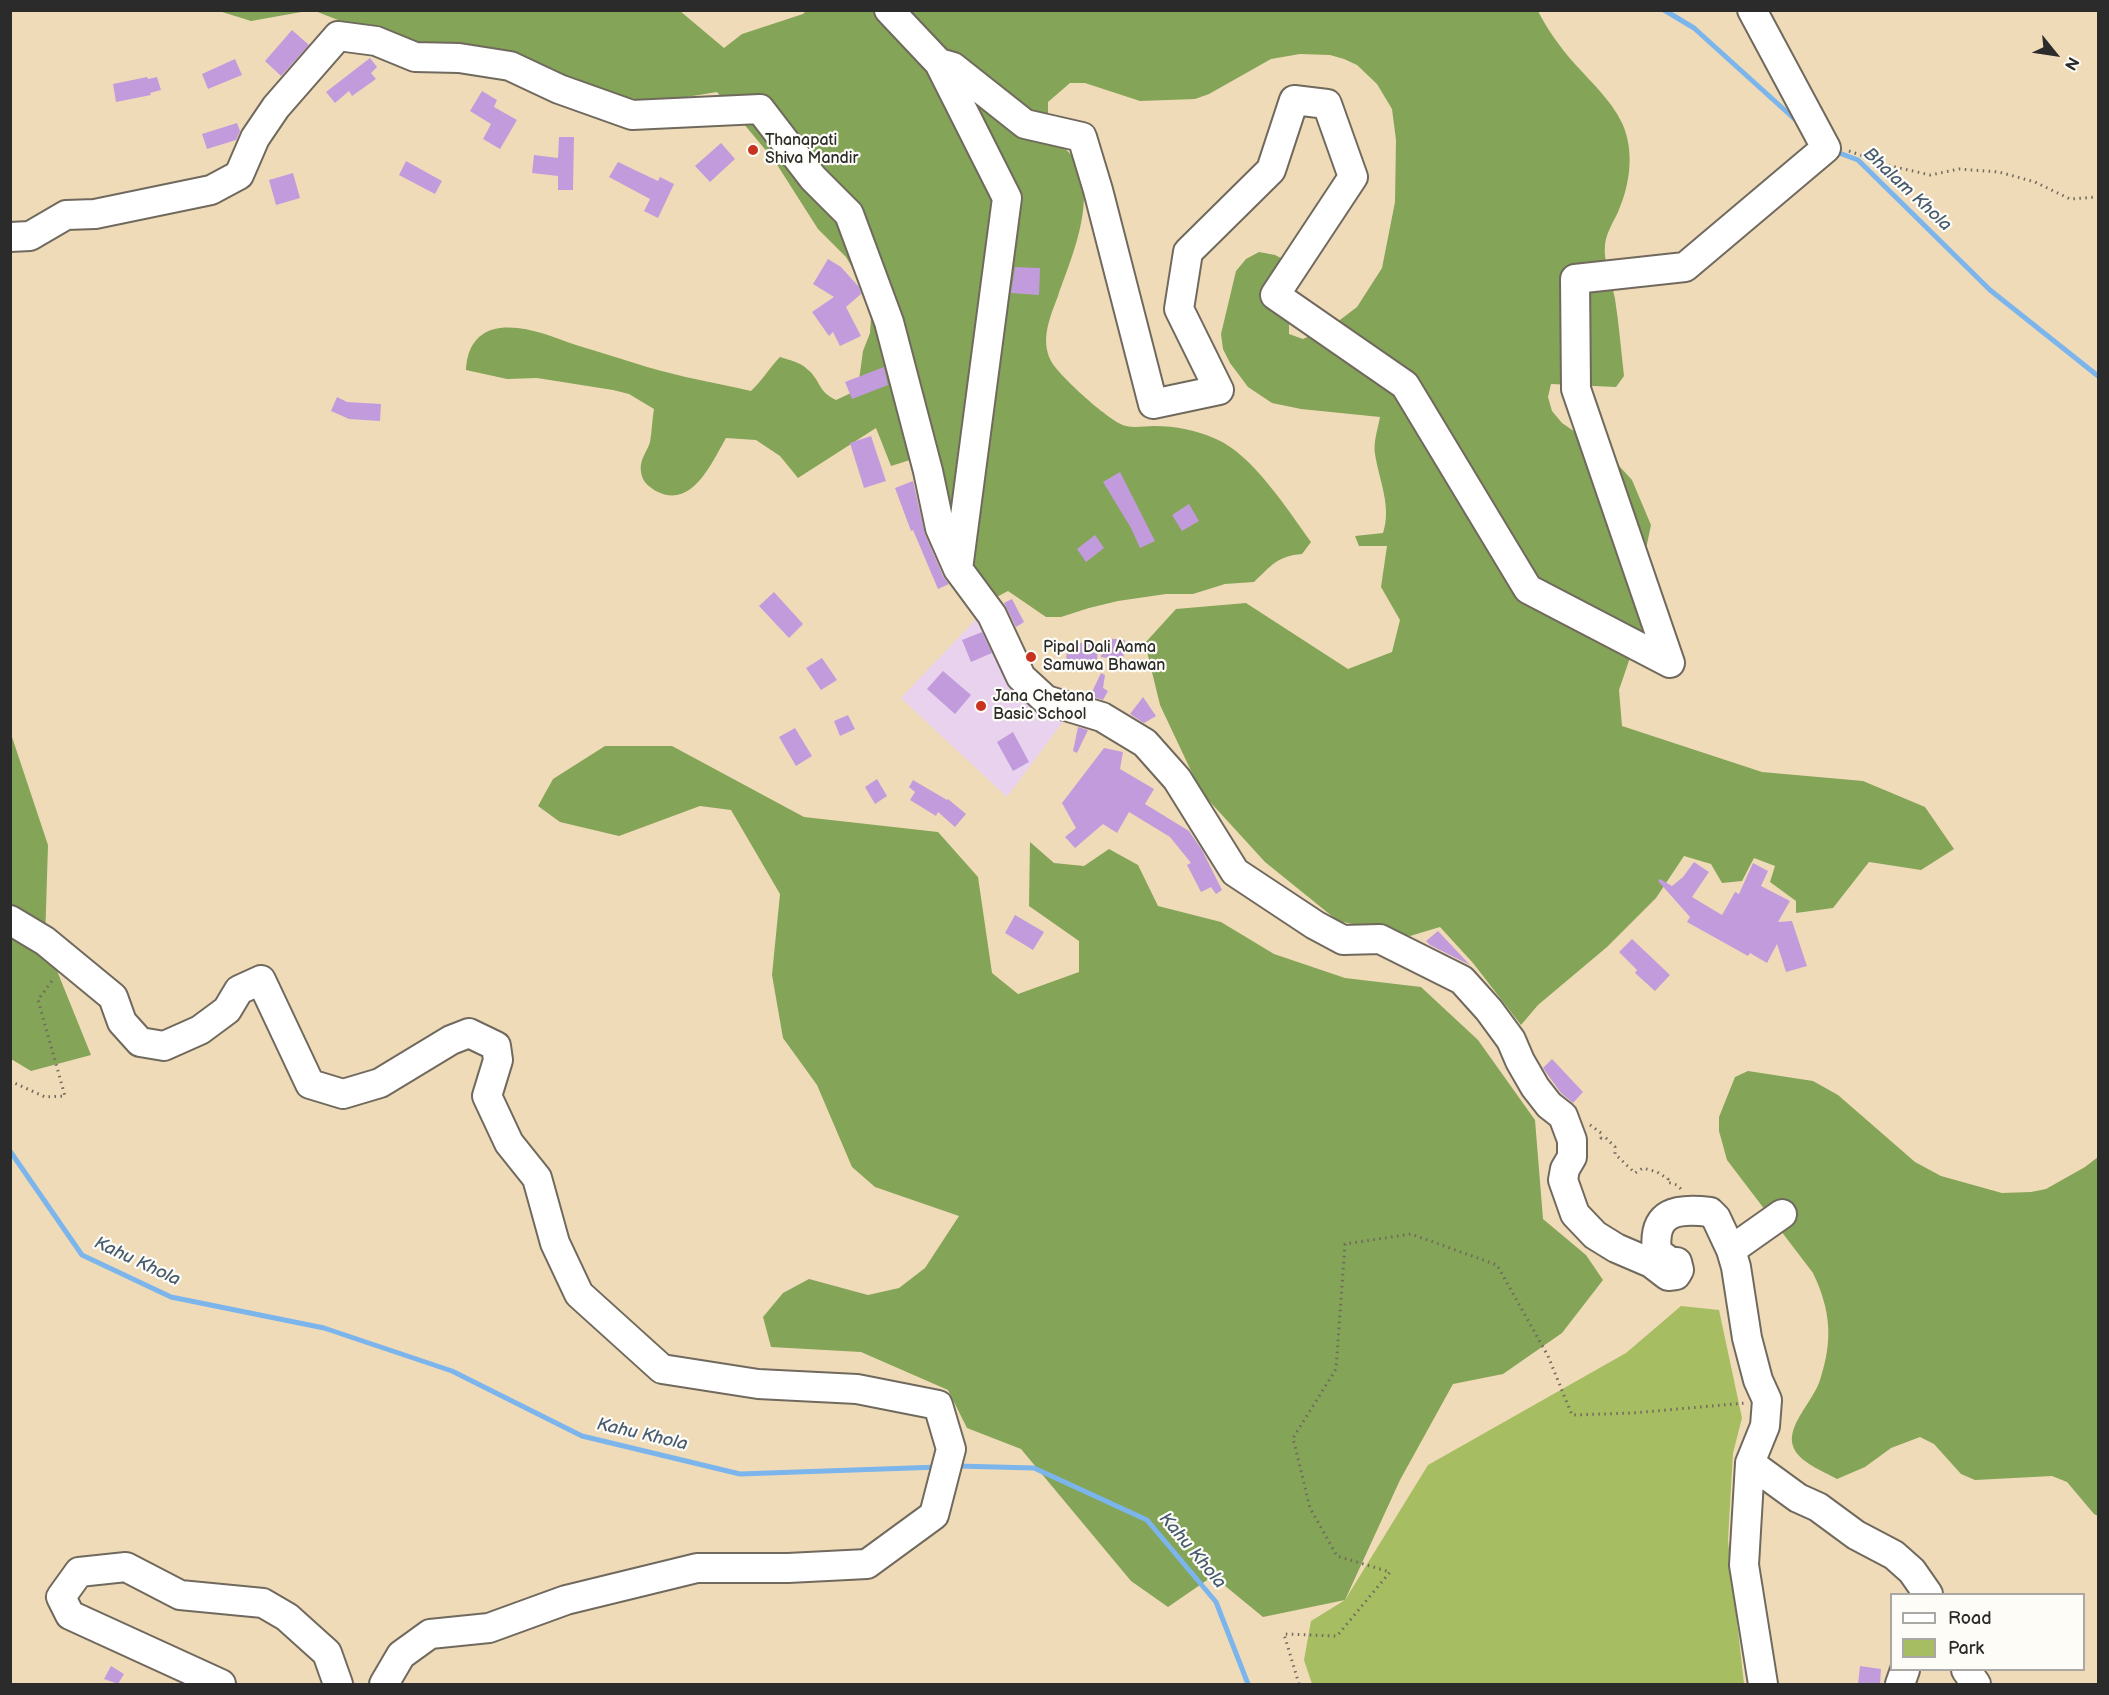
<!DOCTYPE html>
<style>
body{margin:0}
#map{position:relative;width:2109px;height:1695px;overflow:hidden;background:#f0dbb9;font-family:"Balsamiq Sans",sans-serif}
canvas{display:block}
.frame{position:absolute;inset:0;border:12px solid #2b2b2b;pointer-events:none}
.legend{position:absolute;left:1890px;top:1593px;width:195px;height:78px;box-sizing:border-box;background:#fdfcf7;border:2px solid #a9a8a5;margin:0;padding:8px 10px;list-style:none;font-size:18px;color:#2b2b2b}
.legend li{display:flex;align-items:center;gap:12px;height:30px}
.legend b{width:30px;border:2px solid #a9a8a5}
.north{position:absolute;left:2025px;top:24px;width:60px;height:60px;-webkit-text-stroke:4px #fdfcf7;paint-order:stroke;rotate:120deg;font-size:16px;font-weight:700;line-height:24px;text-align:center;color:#2b2b2b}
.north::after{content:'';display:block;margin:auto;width:21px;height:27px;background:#2b2b2b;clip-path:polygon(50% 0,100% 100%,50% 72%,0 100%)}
</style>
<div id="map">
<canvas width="2109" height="1695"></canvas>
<div class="frame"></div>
<ul class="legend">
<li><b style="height:8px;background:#fff"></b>Road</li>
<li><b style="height:16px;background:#a6bd62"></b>Park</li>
</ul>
<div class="north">N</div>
</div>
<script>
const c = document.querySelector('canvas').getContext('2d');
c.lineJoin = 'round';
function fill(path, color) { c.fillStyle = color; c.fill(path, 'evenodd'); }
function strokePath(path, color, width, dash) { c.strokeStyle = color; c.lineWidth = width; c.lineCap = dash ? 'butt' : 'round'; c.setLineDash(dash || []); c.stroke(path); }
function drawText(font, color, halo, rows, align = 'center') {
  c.font = font + ' "Balsamiq Sans",sans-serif'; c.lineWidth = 4.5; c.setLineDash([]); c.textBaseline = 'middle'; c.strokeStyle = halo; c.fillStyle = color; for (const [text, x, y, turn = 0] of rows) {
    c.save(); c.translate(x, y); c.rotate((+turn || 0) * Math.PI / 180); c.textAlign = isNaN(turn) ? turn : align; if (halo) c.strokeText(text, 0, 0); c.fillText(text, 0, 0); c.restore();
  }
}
fill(new Path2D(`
 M983,612L1068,715L1007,797L901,698Z`), '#e9d2ee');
fill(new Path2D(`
 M1681,1306L1719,1310L1742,1418L1733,1453L1728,1540L1744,1684H1312L1304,1660L1311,1621L1345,1600L1428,1465L1626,1353Z`), '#a6bd62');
fill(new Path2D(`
 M807,10L1538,11C1547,29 1560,47 1574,63C1591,82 1611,100 1622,123C1635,151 1630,185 1618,212C1613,223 1606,233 1605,245C1603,262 1612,282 1615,299C1619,324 1621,350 1624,376L1616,387L1551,384L1548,397L1552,411L1562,423L1610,456L1632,480L1651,525L1645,554L1646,624L1637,637L1619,690L1622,726L1762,772L1863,781L1925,807L1954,849L1921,870L1869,862L1833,908L1796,913V901L1770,882L1775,866L1754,858L1742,881L1722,883L1711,864L1684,856L1656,898L1607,947L1538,1005L1521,1025L1473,963L1440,927L1410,936L1338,921L1265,862L1201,792L1160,705L1145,643L1176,609L1246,603L1348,669L1392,652L1400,620L1381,587L1387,546H1359L1355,536L1383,533C1392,507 1379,480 1375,454C1373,443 1378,428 1380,417L1301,409L1272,403L1248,387L1230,363L1223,349L1221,334L1236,271L1246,259L1259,252L1275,255L1289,262V334L1303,339L1332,326L1357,307L1382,268L1395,202L1396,140L1392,109L1377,84L1357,65L1344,59L1330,55L1300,54L1271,59L1209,94L1195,99L1140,101L1085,83H1070L1048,102V135C1055,141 1066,148 1072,156C1100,194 1072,256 1058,296C1050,317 1040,340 1051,361C1059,376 1111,423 1126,426C1135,428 1145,426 1154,426C1176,426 1196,430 1216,439C1252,454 1288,510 1311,542L1302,554C1277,556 1271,566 1254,582L1225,584L1193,594H1166L1118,601L1089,608L1061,617H1046L1008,591L993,599L970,557L953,518L910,460L891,466L876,428L798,478L780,456L756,440L726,438C713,460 693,509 658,492C650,488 642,482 641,472C639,460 647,452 650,442C652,431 652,420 654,409L629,394L613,390L537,378L507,379L466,370C467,348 477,331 500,328C527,325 552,337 576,345C600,352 624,360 647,367C681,377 716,383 751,391C763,380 769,368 780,357C789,360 800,362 807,369C821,380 817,391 836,400L851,393L859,380L863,351L870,333L871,318L868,294L846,257L818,229L774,160L717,92L656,102L596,93L397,43L315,11H680L724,48L742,34L803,14Z
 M219,11V10L307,11L251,21Z
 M10,731L48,845L45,941L91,1055L31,1071L11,1059Z
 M605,746H672L804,817L938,832L978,877L992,973L1018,994L1079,972V941L1029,906L1030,842L1054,863L1084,866L1109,849L1138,865L1158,906L1221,922L1274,954L1345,978L1421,987L1478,1040L1535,1120L1543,1219L1586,1255L1603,1280L1562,1333L1503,1374L1453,1384L1400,1480L1345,1600L1263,1617L1213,1576L1168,1607L1131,1581L1021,1449L967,1428L948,1390L861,1352L771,1347L763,1317L783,1293L809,1279L868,1295L899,1288L925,1268L959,1216L875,1187L852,1167L817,1085L783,1038L772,975L780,894L731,810L700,806L619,836L560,822L538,806L553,779Z
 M1748,1071L1813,1081L1838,1095L1915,1162L1941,1176L2002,1193L2031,1192L2046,1189L2085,1167L2098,1157V1516L2094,1514L2067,1482L2052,1476L1975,1480L1961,1474L1934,1444L1920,1437L1891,1448L1865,1467L1837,1479C1823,1471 1798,1462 1793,1446C1786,1426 1814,1400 1820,1380C1833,1340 1831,1311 1813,1273L1727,1160L1719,1131V1117L1735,1077Z`), '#84a458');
strokePath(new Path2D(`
 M1664,10L1694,28L1799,123
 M1834,151L1858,160L1990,290L2098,376
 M10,1151L82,1255L171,1297L324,1328L452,1371L582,1436L740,1474L939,1467
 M957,1466L1034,1468L1147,1520L1216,1602L1248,1684`), '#7bb5ec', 5);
fill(new Path2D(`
 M292,30L309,45L281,76L265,61Z
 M370,58L377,67L371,73L376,79L352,96L349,91L335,103L326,92Z
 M235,59L242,75L208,89L202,74Z
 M147,77L148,79L157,77L161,90L150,93L151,95L116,102L113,84Z
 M482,91L497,100L494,107L517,120L500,149L483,139L491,124L470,111Z
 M237,123L240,131L236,140L207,149L202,134Z
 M559,137H574L573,190H558V176L532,173L534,155L558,158Z
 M721,143L735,159L710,182L695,166Z
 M406,161L442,181L435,194L399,175Z
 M618,162L658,181L660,177L674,184L658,218L644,211L650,199L609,177Z
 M293,173L300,198L276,205L269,180Z
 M828,259L841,267L859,287L861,294L846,307L861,336L840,346L833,332L829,336L812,312L834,297L813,284Z
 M1015,267L1040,268L1039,295L1011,293Z
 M884,367L888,385L852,399L845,382Z
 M337,397L347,402L381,404L380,421L349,419L331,411Z
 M871,436L886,481L864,488L850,443Z
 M1120,472L1155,541L1140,548L1131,528L1103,482Z
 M913,481L925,534L943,576L949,584L938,589L913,530L911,531L895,488Z
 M1189,504L1199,521L1182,531L1172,515Z
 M1095,535L1104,548L1086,562L1077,549Z
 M774,592L803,624L789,638L759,606Z
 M1012,599L1024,622L1016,627L1004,603Z
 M982,632L992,653L971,662L962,640Z
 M1104,638L1125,640L1123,660L1101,657Z
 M1068,642L1098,644L1097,662L1066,660Z
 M822,658L837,680L821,690L806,668Z
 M943,671L971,695L955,714L927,689Z
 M1101,673L1105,675L1103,688L1108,691L1103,700L1090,696Z
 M1143,697L1156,716L1144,723L1130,714Z
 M848,715L855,729L840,736L834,721Z
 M1078,727L1088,730L1077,753L1073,751Z
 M795,728L812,756L796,766L779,737Z
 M1013,732L1029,762L1013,771L997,742Z
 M1104,748L1123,752L1120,769L1154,789L1145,804L1189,831L1202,850L1222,890L1216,894L1211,887L1201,892L1187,865L1191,863L1170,837L1129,812L1117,833L1103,824L1075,848L1065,837L1076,828L1062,803Z
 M877,779L887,796L875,804L865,787Z
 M913,780L947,800L948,799L966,814L955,827L938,812L936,816L910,800L915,792L909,787Z
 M1694,862L1709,872L1692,897L1722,915L1735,892L1739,894L1753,863L1768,871L1761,886L1790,901L1778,922L1792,921L1807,966L1786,972L1777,944L1767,963L1750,953L1748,956L1687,922L1690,917L1658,881L1660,879L1672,886L1683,877Z
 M1015,915L1044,932L1033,950L1005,933Z
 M1438,931L1470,965L1430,945L1426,941Z
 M1632,939L1670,975L1655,991L1635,973L1637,970L1619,952Z
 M1552,1059L1583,1092L1573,1103L1561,1093L1543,1068Z
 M111,1666L124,1674L118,1684L104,1679Z
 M1860,1666L1881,1669L1880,1684H1858Z`), '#c29bdc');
const minor = new Path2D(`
 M889,10L939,63L1007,198L958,569L992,615L1021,677L1046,700L1102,717L1145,743L1177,779L1235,872L1315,925L1343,940L1380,939L1462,980L1489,1010L1511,1040L1520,1061L1535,1087L1549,1105L1563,1116L1572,1140V1157L1565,1169L1563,1180L1575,1214L1595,1235L1616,1248L1651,1263L1668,1276L1676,1275L1679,1270L1677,1262L1672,1263L1657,1252C1652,1211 1677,1208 1710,1212L1716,1218L1731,1250L1782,1214
 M939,63L953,67L1025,124L1082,137L1098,190L1153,404L1219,390L1179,309L1188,252L1271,170L1294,100L1327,104L1353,177L1275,295L1405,385L1528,589L1670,663L1576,389L1575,279L1685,267L1826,148L1752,10
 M10,237L30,236L66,215L95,214L211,190L239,175L255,138L276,107L338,36L376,41L415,57L459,58L510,66L559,89L632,115L760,109L813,178L849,214L889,322L928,471L940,528L958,569
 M10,920L45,941L113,997L122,1022L140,1042L164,1046L200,1030L227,1010L239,990L261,980L310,1084L343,1094L380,1083L451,1040L469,1033L496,1046L498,1060L487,1096L509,1143L537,1178L555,1243L579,1294L662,1369L758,1384L857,1389L938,1405L951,1449L934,1515L867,1564L788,1568H697L566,1600L489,1628L430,1634L401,1655L384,1684
 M1731,1250L1736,1267L1747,1338L1758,1380L1767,1400L1765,1426L1750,1463L1744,1565L1763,1684
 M1750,1463L1798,1498L1818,1507L1856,1535L1894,1555L1912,1571L1928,1594
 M1966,1670L1976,1684
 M221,1684L70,1615L61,1597L79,1572L126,1567L180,1595L263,1603L287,1617L327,1653L338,1684
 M1900,1684L1905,1670`);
strokePath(minor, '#70695d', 32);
strokePath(new Path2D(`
 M1849,151L1891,166L1930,175L1959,169L1999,172L2035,182L2070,199L2098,197
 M10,1081L45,1097L65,1096L38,1000L54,978
 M1590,1125L1601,1133V1138L1605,1137L1615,1147V1154L1635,1173L1643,1168L1657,1172L1668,1179L1667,1182L1677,1185L1681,1189
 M1299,1684L1284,1634L1337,1636L1390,1572L1337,1556L1310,1508L1293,1438L1336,1369L1345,1244L1411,1234L1497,1265L1548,1356L1572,1415L1633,1413L1745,1403`), '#70695d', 3, [1.5, 4.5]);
strokePath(minor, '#fff', 28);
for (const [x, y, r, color] of [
 [753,150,6,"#c8321e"],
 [1031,657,6,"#c8321e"],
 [981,706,6,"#c8321e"]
]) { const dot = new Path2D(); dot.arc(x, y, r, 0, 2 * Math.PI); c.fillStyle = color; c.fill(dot); strokePath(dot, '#fdfcf7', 2); }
drawText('16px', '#2b2b2b', '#fdfcf7', [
 ["Thanapati",765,141],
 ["Shiva Mandir",765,159],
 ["Pipal Dali Aama",1043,648],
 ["Samuwa Bhawan",1043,666],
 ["Jana Chetana",993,697],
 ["Basic School",993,715]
], 'left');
drawText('italic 18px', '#475b6f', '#fdfcf7', [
 ["Bhalam Khola",1907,190,43],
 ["Kahu Khola",137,1262,25],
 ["Kahu Khola",642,1435,13],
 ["Kahu Khola",1192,1551,50]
]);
</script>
